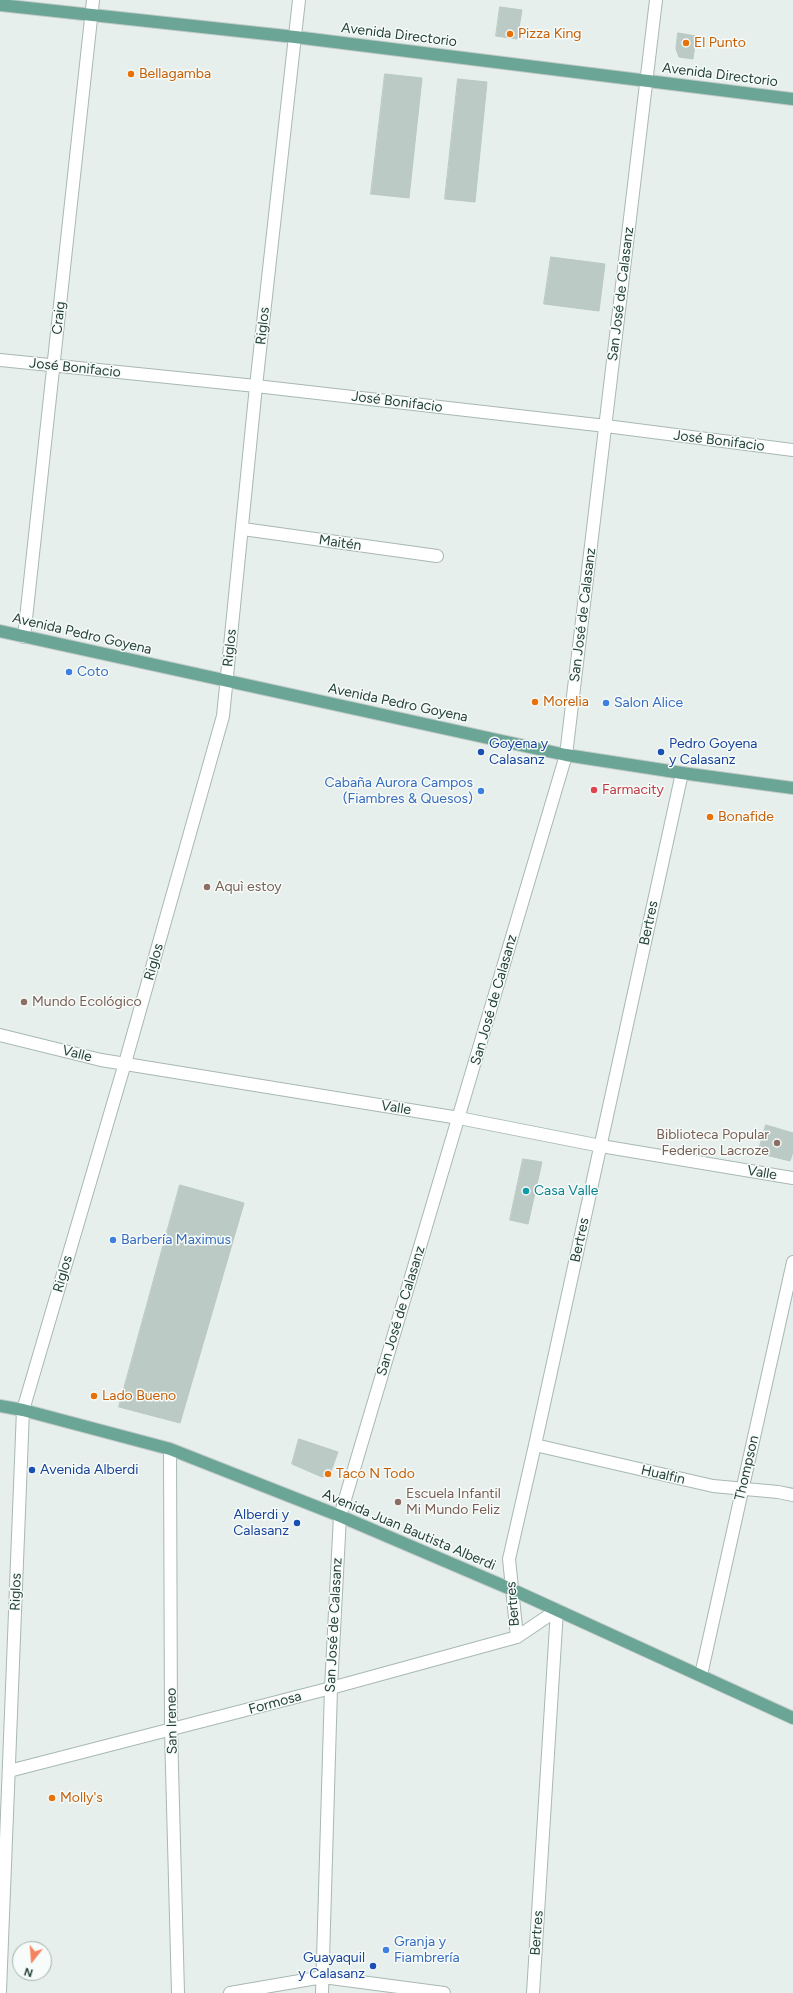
<!DOCTYPE html>
<meta charset="utf-8">
<style>
body{margin:0}
#map{position:relative;width:793px;height:1993px;overflow:hidden;background:#e6efeb;font-family:Figtree,sans-serif}
canvas{display:block}
.north{position:absolute;left:12px;top:1941px;width:40px;height:40px;box-sizing:border-box;background:#f7fbf9;border:1px solid #a3b1ad;border-radius:50%;rotate:197deg;font-size:11px;font-weight:700;line-height:16px;text-align:center;color:#24423a}
.north::after{content:'';display:block;margin:auto;width:14px;height:18px;background:#f4845f;clip-path:polygon(50% 0,100% 100%,50% 72%,0 100%)}
</style>
<div id="map">
<canvas width="793" height="1993"></canvas>
<div class="north">N</div>
</div>
<script>
const c = document.querySelector('canvas').getContext('2d');
c.lineJoin = 'round';
function fill(path, color) { c.fillStyle = color; c.fill(path, 'evenodd'); }
function strokePath(path, color, width, dash) { c.strokeStyle = color; c.lineWidth = width; c.lineCap = dash ? 'butt' : 'round'; c.setLineDash(dash || []); c.stroke(path); }
function drawText(font, color, halo, rows, align = 'center') {
  c.font = font + ' Figtree,sans-serif'; c.lineWidth = 3; c.setLineDash([]); c.textBaseline = 'middle'; c.strokeStyle = halo; c.fillStyle = color; for (const [text, x, y, turn = 0] of rows) {
    c.save(); c.translate(x, y); c.rotate((+turn || 0) * Math.PI / 180); c.textAlign = isNaN(turn) ? turn : align; if (halo) c.strokeText(text, 0, 0); c.fillText(text, 0, 0); c.restore();
  }
}
const building = new Path2D(`
 M500,7L522,10L517,39L496,36Z
 M678,33L696,36L693,59L679,57L676,49Z
 M385,74L422,78L409,198L371,194Z
 M458,79L487,82L475,202L445,199Z
 M551,257L605,264L599,311L544,304Z
 M766,1125L793,1133V1152L790,1161L758,1153Z
 M523,1159L542,1162L528,1224L510,1220Z
 M180,1185L244,1203L180,1423L119,1407Z
 M299,1439L338,1452L330,1474L322,1477L292,1464Z`);
fill(building, '#bbcac4');
strokePath(building, '#b8c9c2', 1);
const minor = new Path2D(`
 M0,360L256,386L606,426L793,450
 M243,529L437,556
 M24,637L93,0
 M0,1035L101,1060L459,1118L601,1146L793,1178
 M535,1445L713,1486L778,1492L793,1495
 M170,1449L171,1730L178,1993
 M517,1637L509,1559L535,1445L682,773
 M701,1675L793,1262
 M9,1771L331,1688L517,1637L557,1610
 M0,1991L23,1410L125,1063L223,716L256,386L299,0
 M230,1993L323,1977L444,1993
 M322,1993L331,1688L340,1516L566,755L656,0
 M533,1993L557,1610`);
const major = new Path2D(`
 M0,5L295,37L793,99
 M0,631L566,755L682,773L793,788
 M0,1406L23,1410L170,1449L340,1516L513,1590L793,1718`);
strokePath(minor, '#a8b8b2', 14);
strokePath(major, '#c2cac8', 14);
strokePath(minor, '#fff', 12);
strokePath(major, '#6aa596', 12);
for (const [x, y, r, color] of [
 [510,34,4,"#e8710a"],
 [686,43,4,"#e8710a"],
 [131,74,4,"#e8710a"],
 [69,672,4,"#3f7fe0"],
 [535,702,4,"#e8710a"],
 [606,703,4,"#3f7fe0"],
 [481,752,4,"#1a4fb4"],
 [661,752,4,"#1a4fb4"],
 [594,790,4,"#e0444e"],
 [481,791,4,"#3f7fe0"],
 [710,817,4,"#e8710a"],
 [207,887,4,"#8d6e63"],
 [24,1002,4,"#8d6e63"],
 [777,1143,4,"#8d6e63"],
 [526,1191,4,"#0f9aa8"],
 [113,1240,4,"#3f7fe0"],
 [94,1396,4,"#e8710a"],
 [32,1470,4,"#1a4fb4"],
 [328,1474,4,"#e8710a"],
 [398,1502,4,"#8d6e63"],
 [297,1523,4,"#1a4fb4"],
 [52,1798,4,"#e8710a"],
 [386,1950,4,"#3f7fe0"],
 [373,1966,4,"#1a4fb4"]
]) { const dot = new Path2D(); dot.arc(x, y, r, 0, 2 * Math.PI); c.fillStyle = color; c.fill(dot); strokePath(dot, '#f7fbf9', 1.5); }
drawText('14px', '#c56008', '#f7fbf9', [
 ["Pizza King",518,34],
 ["El Punto",694,43],
 ["Bellagamba",139,74],
 ["Morelia",543,702],
 ["Bonafide",718,817],
 ["Lado Bueno",102,1396],
 ["Taco N Todo",336,1474],
 ["Molly's",60,1798]
], 'left');
drawText('14px', '#24423a', '#f7fbf9', [
 ["Avenida Directorio",399,35,7],
 ["Avenida Directorio",720,75,7],
 ["San José de Calasanz",621,294,-83],
 ["Craig",59,318,-84],
 ["Riglos",263,326,-84],
 ["José Bonifacio",75,368,6],
 ["José Bonifacio",397,402,7],
 ["José Bonifacio",719,441,7],
 ["Maitén",340,543,8],
 ["San José de Calasanz",583,615,-83],
 ["Avenida Pedro Goyena",82,634,13],
 ["Riglos",230,648,-84],
 ["Avenida Pedro Goyena",398,703,12],
 ["Bertres",649,923,-78],
 ["Riglos",154,962,-74],
 ["San José de Calasanz",494,1000,-74],
 ["Valle",77,1054,14],
 ["Valle",396,1108,9],
 ["Valle",762,1173,10],
 ["Bertres",580,1240,-78],
 ["Riglos",63,1274,-74],
 ["San José de Calasanz",401,1311,-73],
 ["Thompson",747,1468,-77],
 ["Hualfin",663,1475,13],
 ["Avenida Juan Bautista Alberdi",409,1530,23],
 ["Riglos",16,1592,-88],
 ["Bertres",513,1604,-95],
 ["San José de Calasanz",334,1625,-87],
 ["Formosa",275,1703,-15],
 ["San Ireneo",172,1721,-91],
 ["Bertres",537,1933,-86]
]);
drawText('14px', '#366cbe', '#f7fbf9', [
 ["Coto",77,672],
 ["Salon Alice",614,703],
 ["Cabaña Aurora Campos",473,783,"right"],
 ["(Fiambres & Quesos)",473,799,"right"],
 ["Barbería Maximus",121,1240],
 ["Granja y",394,1942],
 ["Fiambrería",394,1958]
], 'left');
drawText('14px', '#164399', '#f7fbf9', [
 ["Goyena y",489,744],
 ["Calasanz",489,760],
 ["Pedro Goyena",669,744],
 ["y Calasanz",669,760],
 ["Avenida Alberdi",40,1470],
 ["Alberdi y",289,1515,"right"],
 ["Calasanz",289,1531,"right"],
 ["Guayaquil",365,1958,"right"],
 ["y Calasanz",365,1974,"right"]
], 'left');
drawText('14px', '#be3a42', '#f7fbf9', [
 ["Farmacity",602,790]
], 'left');
drawText('14px', '#785e54', '#f7fbf9', [
 ["Aquì estoy",215,887],
 ["Mundo Ecológico",32,1002],
 ["Biblioteca Popular",769,1135,"right"],
 ["Federico Lacroze",769,1151,"right"],
 ["Escuela Infantil",406,1494],
 ["Mi Mundo Feliz",406,1510]
], 'left');
drawText('14px', '#0d838f', '#f7fbf9', [
 ["Casa Valle",534,1191]
], 'left');
</script>
